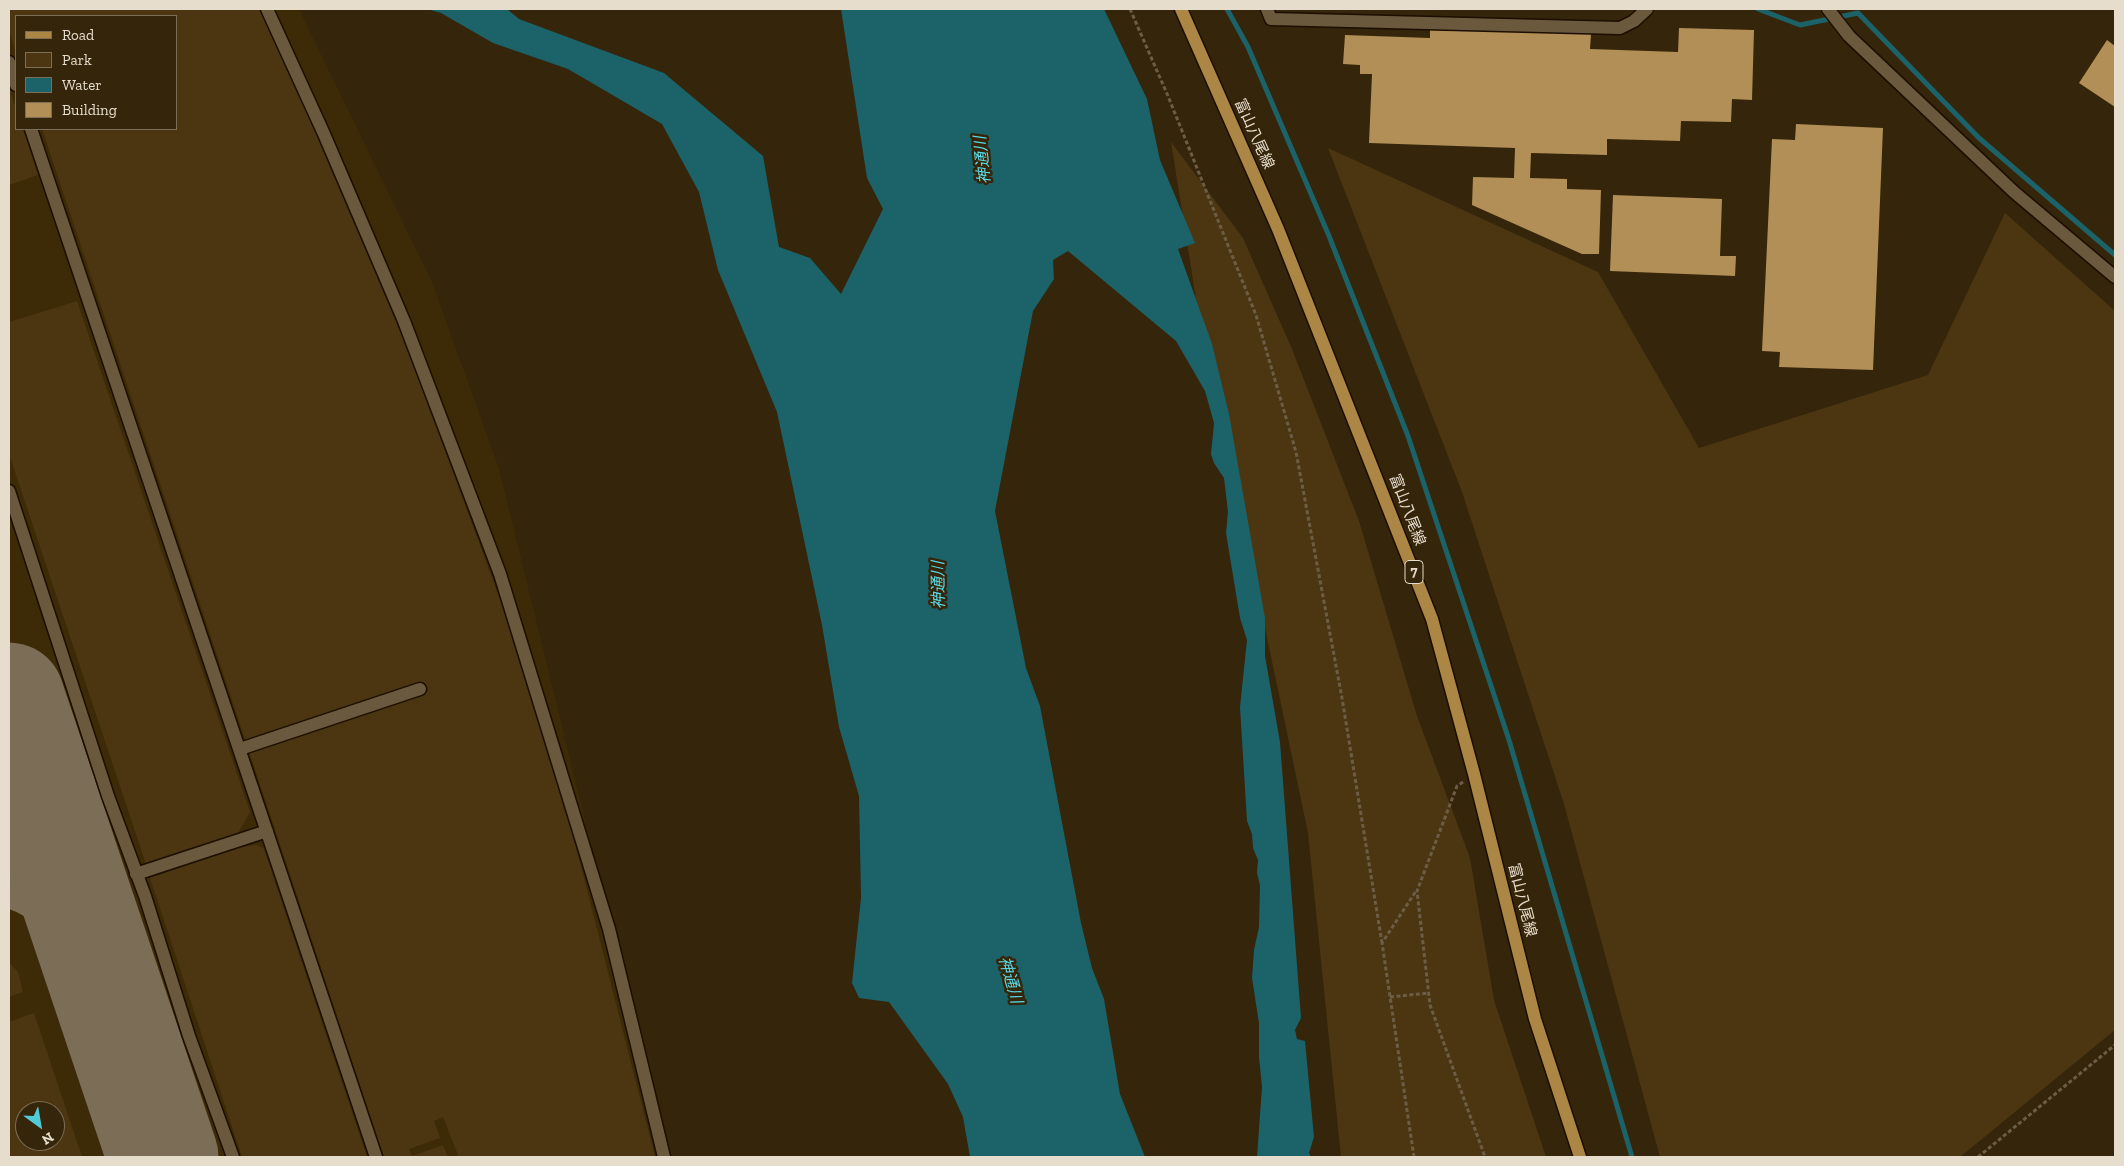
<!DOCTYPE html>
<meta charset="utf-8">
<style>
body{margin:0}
#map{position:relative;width:2124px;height:1166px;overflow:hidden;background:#35250a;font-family:"Zilla Slab",serif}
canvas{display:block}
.frame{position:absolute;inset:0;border:10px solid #e7ddcd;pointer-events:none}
.legend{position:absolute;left:15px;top:15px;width:162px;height:115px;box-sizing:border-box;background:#35250a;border:1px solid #7c6f58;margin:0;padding:6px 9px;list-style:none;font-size:15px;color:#e7ddcd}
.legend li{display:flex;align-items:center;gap:10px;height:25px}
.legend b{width:25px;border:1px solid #7c6f58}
.north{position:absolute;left:15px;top:1101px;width:50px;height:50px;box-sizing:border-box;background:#35250a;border:1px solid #7c6f58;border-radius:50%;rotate:148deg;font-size:14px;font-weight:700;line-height:20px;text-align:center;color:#e7ddcd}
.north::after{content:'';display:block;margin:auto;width:18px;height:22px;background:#52cbd8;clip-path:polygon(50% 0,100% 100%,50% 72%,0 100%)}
</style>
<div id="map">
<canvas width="2124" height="1166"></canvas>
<div class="frame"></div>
<ul class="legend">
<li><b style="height:6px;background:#ac8645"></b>Road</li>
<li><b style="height:14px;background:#4b3611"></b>Park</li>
<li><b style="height:14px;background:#1b6269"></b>Water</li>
<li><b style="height:14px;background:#b28f57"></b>Building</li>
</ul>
<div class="north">N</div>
</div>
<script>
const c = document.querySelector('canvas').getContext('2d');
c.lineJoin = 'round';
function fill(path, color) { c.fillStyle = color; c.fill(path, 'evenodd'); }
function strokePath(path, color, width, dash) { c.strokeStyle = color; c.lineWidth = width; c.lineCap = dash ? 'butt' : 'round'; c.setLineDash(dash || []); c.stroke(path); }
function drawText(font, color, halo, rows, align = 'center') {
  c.font = font + ' "Zilla Slab","Noto Sans JP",serif'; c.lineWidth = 5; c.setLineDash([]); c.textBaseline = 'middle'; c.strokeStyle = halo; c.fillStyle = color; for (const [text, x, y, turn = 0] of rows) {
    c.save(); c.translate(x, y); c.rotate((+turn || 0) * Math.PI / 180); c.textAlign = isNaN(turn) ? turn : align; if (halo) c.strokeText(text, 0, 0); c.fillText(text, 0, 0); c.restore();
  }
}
fill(new Path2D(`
 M9,9H299L432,282L499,468L667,1157H9ZM16,16H176V129H16ZM25,1111H55V1141H25Z`), '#3d2a06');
fill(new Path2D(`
 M9,9H262L312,119L408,350L503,608L570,823L655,1157H453L458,1155L443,1117L434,1121L440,1138L409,1149L412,1156L443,1145L448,1157H384L42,129H176V16H16V53L9,30Z
 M9,86L16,109V129H23L38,175L9,185Z
 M1171,142L1243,238L1292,349L1359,521L1417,716L1470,858L1494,1000L1546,1157H1341L1308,833L1196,299Z
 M1328,148L1598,272L1699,448L1928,375L2005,213L2115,311V1030L1960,1157H1660L1564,804L1462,492Z
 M77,301L250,812L236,837L146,864L9,454V322Z
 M257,845L264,849L367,1157H242L150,878L240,847Z
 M9,962L18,972L23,992L9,997Z
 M34,1013L82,1157H9V1022ZM25,1111H55V1141H25Z`), '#4b3611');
fill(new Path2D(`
 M427,9H507L519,19L664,73L763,156L779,247L810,258L841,294L883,209L867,178L841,9H1104L1147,99L1160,160L1195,243L1178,249L1212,344L1229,414L1265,618V656L1280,742L1301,1018L1295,1030L1297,1039L1305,1041L1314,1137L1309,1153L1311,1157H1257L1262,1087L1259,1057V1023L1252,978L1254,950L1259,927L1260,885L1257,873L1258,860L1253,848L1252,834L1247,821L1240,707L1247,640L1240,618L1226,533L1228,512L1224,478L1214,463L1211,454L1214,423L1205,391L1176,341L1068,251L1053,260L1054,279L1033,311L995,511L1026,668L1040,706L1081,923L1092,968L1104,999L1120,1094L1145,1157H970L963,1117L948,1084L889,1002L859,998L852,983L861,898L859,796L839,727L822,625L777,412L718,270L699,192L662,124L568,69L493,43L441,13Z`), '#1b6269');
strokePath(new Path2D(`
 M1227,9L1248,47L1329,236L1408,436L1509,740L1632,1157
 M1758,9L1800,25L1858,13L1979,138L2115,255`), '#1b6269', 5);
strokePath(new Path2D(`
 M9,791L15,763V717
 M9,885C57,901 78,931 102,973`), '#7b6d56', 45);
strokePath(new Path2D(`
 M9,698L163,1157`), '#7b6d56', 111);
fill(new Path2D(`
 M1679,28L1754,30L1752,100L1732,99L1731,122L1681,121L1680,141L1607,139V155L1531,153L1530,178L1567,179V189L1601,190L1599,254H1582L1472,205L1473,177L1514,178L1515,148L1369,143L1372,74H1360V65L1343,64L1345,35L1430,38V29L1591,34L1590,49L1678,52Z
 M2107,40L2115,46V107L2079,83Z
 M1796,124L1883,128L1873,370L1779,367L1780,352L1762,351L1772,139L1795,140Z
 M1613,195L1722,199L1720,256H1736L1735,276L1610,271Z`), '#b28f57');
const minor = new Path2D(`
 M267,9L324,134L404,321L500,574L609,929L664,1157
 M1267,9L1271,19L1620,28L1634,21L1647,9
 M1828,9L1849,36L2014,192L2115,277
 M9,62L16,85
 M31,129L376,1157
 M9,491L108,796L145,896L189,1036L233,1157
 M240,749L420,689
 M136,874L267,831`);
const major = new Path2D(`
 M1181,9L1278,229L1432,619L1474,774L1535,1019L1580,1157`);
strokePath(minor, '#1c0e00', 15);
strokePath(major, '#1c0e00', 15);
strokePath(new Path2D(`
 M1130,9L1168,96L1256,315L1296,452L1342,698L1382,943
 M1463,782L1457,786L1417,891L1430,1005L1485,1157
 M1390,997L1429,993
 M1414,1157L1382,943L1416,891
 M1978,1157L2115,1045`), '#6c5e46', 3, [4, 2.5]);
strokePath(minor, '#6b593e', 12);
strokePath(major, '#ac8645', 12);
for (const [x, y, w] of [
 [1414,572,18]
]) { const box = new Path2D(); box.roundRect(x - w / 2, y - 11.5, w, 23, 4); c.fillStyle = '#35250a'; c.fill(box); strokePath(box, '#e7ddcd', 1); }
drawText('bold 14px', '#e7ddcd', null, [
 ["7",1414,572]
]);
drawText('15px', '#e7ddcd', '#35250a', [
 ["富山八尾線",1254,134,66],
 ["富山八尾線",1407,510,69],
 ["富山八尾線",1522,900,76]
]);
drawText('italic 16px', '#58dce9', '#35250a', [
 ["神通川",983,160,-96],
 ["神通川",939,585,-91],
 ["神通川",1010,980,74]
]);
</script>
